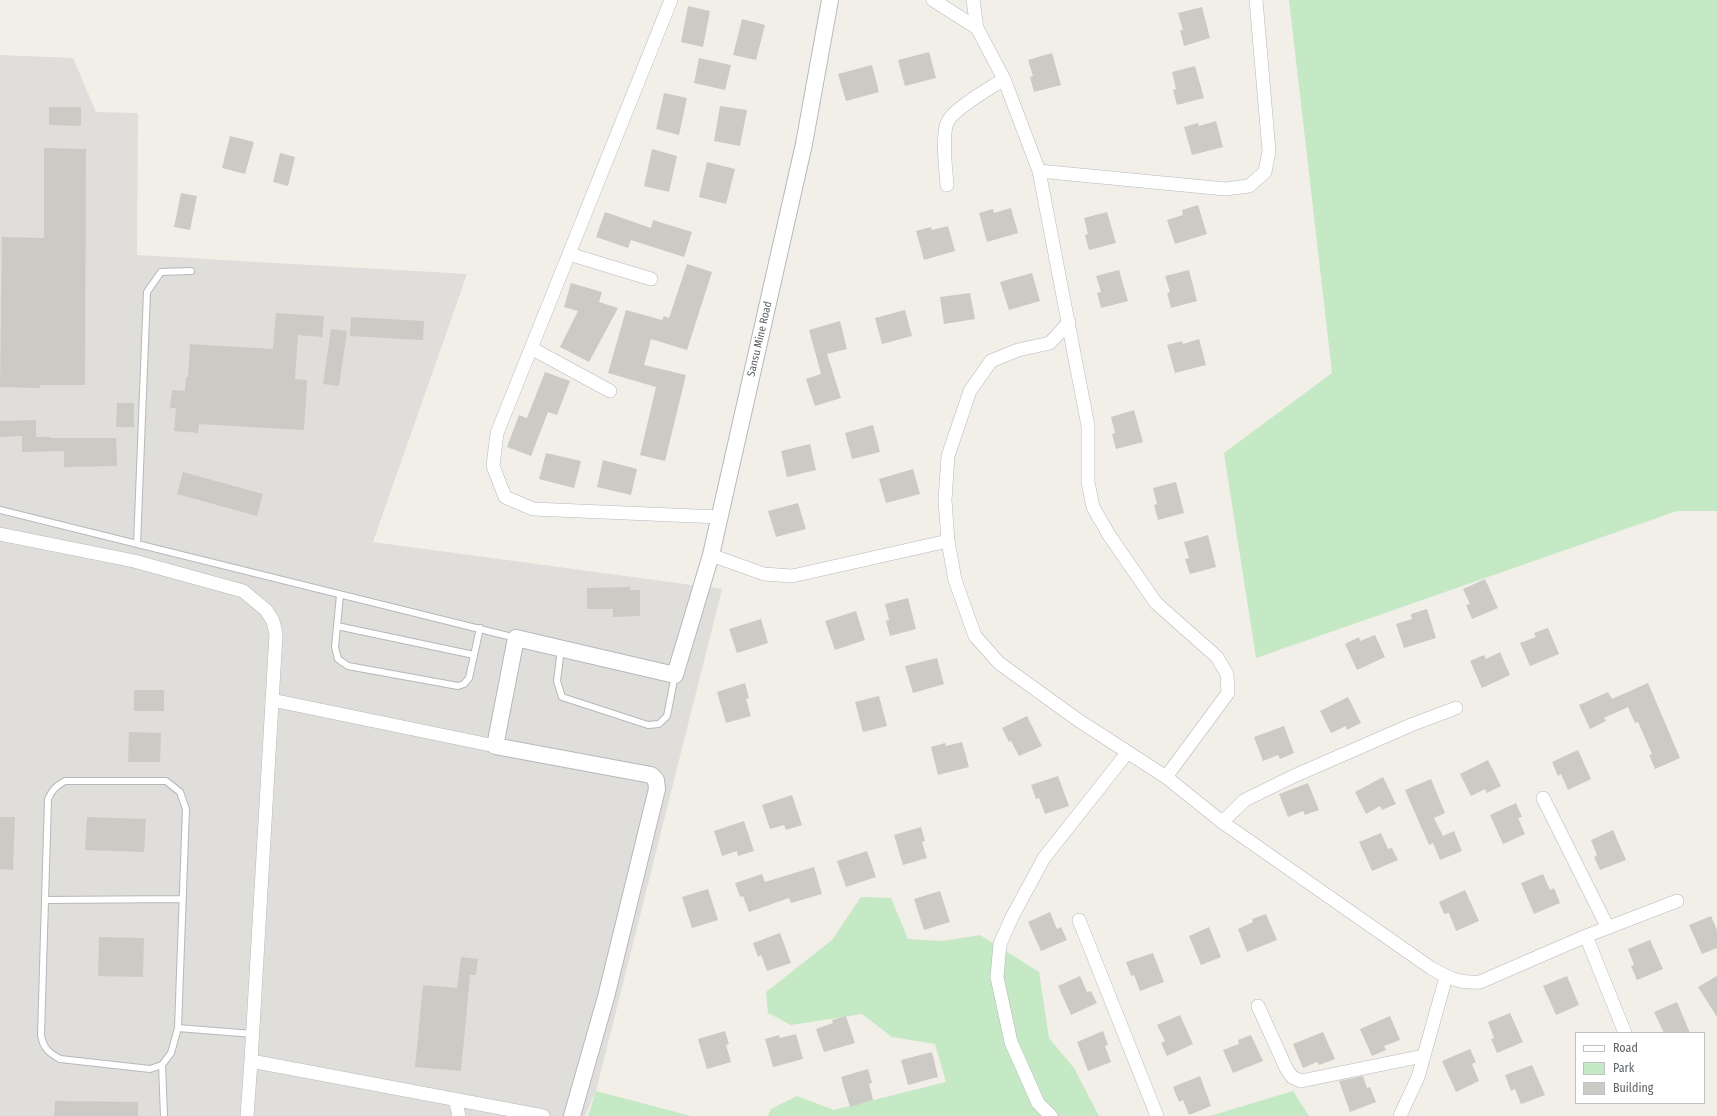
<!DOCTYPE html>
<style>
body{margin:0}
#map{position:relative;width:1717px;height:1116px;overflow:hidden;background:#f1efe8;font-family:"Fira Sans Condensed",sans-serif}
canvas{display:block}
.legend{position:absolute;left:1575px;top:1032px;width:130px;height:72px;box-sizing:border-box;background:#fff;border:1px solid #bfc1c3;margin:0;padding:5px 7px;list-style:none;font-size:12px;color:#5f6368}
.legend li{display:flex;align-items:center;gap:8px;height:20px}
.legend b{width:20px;border:1px solid #bfc1c3}
</style>
<div id="map">
<canvas width="1717" height="1116"></canvas>
<ul class="legend">
<li><b style="height:5px;background:#fff"></b>Road</li>
<li><b style="height:11px;background:#c5e8c5"></b>Park</li>
<li><b style="height:11px;background:#cccac5"></b>Building</li>
</ul>
</div>
<script>
const c = document.querySelector('canvas').getContext('2d');
c.lineJoin = 'round';
function fill(path, color) { c.fillStyle = color; c.fill(path, 'evenodd'); }
function strokePath(path, color, width, dash) { c.strokeStyle = color; c.lineWidth = width; c.lineCap = dash ? 'butt' : 'round'; c.setLineDash(dash || []); c.stroke(path); }
function drawText(font, color, halo, rows, align = 'center') {
  c.font = font + ' "Fira Sans Condensed",sans-serif'; c.lineWidth = 4; c.setLineDash([]); c.textBaseline = 'middle'; c.strokeStyle = halo; c.fillStyle = color; for (const [text, x, y, turn = 0] of rows) {
    c.save(); c.translate(x, y); c.rotate((+turn || 0) * Math.PI / 180); c.textAlign = isNaN(turn) ? turn : align; if (halo) c.strokeText(text, 0, 0); c.fillText(text, 0, 0); c.restore();
  }
}
fill(new Path2D(`
 M0,55L73,58L96,112L138,113L137,255L467,274L373,542L722,589L596,1091L585,1116H0Z`), '#e0deda');
fill(new Path2D(`
 M1289,0H1717V511H1677L1256,658L1224,453L1332,373Z
 M861,897L891,898L908,939L943,941L980,935L1039,972L1049,1038L1074,1068L1099,1116H768L771,1109L797,1096L834,1110L946,1082L935,1044L892,1037L862,1014L791,1025L768,1013L766,992L832,940Z
 M596,1091L691,1116H588Z
 M1293,1091L1309,1116H1210Z`), '#c5e8c5');
fill(new Path2D(`
 M688,6L710,11L703,47L681,42Z
 M1202,7L1210,38L1184,46L1180,30H1183L1178,13Z
 M742,19L765,25L756,60L733,55Z
 M929,52L936,78L905,86L898,60Z
 M1052,53L1061,85L1034,92L1030,77L1033,76L1028,60Z
 M699,58L731,65L725,90L694,83Z
 M872,65L879,92L846,101L838,74Z
 M1195,66L1204,98L1177,105L1173,90L1176,89L1172,72Z
 M664,93L687,98L679,135L656,129Z
 M720,106L747,110L740,146L714,141Z
 M49,107H81V126L49,125Z
 M1216,121L1223,147L1192,155L1184,127L1198,123L1199,126Z
 M230,136L254,142L245,174L222,168Z
 M44,148L86,149L85,385H40V388L0,387L2,237L44,238Z
 M652,149L677,156L669,192L644,186Z
 M280,153L295,157L288,186L273,182Z
 M707,162L735,169L726,204L699,197Z
 M181,193L197,196L190,230L174,227Z
 M1198,205L1207,234L1175,244L1167,220L1183,215L1182,210Z
 M1011,208L1018,233L987,242L979,213L993,209L994,213Z
 M605,212L651,228L653,220L692,232L684,257L631,240L628,248L596,237Z
 M1107,212L1116,243L1089,250L1085,235L1088,234L1084,218Z
 M948,226L955,251L924,260L916,231L931,227L932,230Z
 M687,264L712,272L687,350L651,339L644,365L686,375L665,461L640,455L656,387L608,373L626,310L662,320L664,316L669,318Z
 M1119,270L1128,301L1101,308L1097,293L1101,292L1096,276Z
 M1189,270L1197,301L1171,308L1167,293L1170,292L1165,276Z
 M1032,273L1040,301L1009,310L1000,282Z
 M571,283L602,292L599,302L618,308L589,362L560,347L578,311L564,307Z
 M970,293L975,319L944,324L940,297Z
 M905,310L912,336L882,344L875,318Z
 M276,313L324,316L322,337L298,335L295,379L307,380L304,430L199,424L198,433L174,431L176,408H170L172,390L185,391L186,377H188L190,344L273,349Z
 M351,317L424,321L423,340L350,336Z
 M840,321L847,349L827,354L841,398L815,406L806,379L821,374L809,330Z
 M331,329L347,331L339,386L323,384Z
 M1199,339L1206,365L1175,373L1167,345L1182,341L1183,344Z
 M545,372L570,381L557,415L548,412L531,456L507,447L519,415L527,418Z
 M117,403H134V427H116Z
 M1134,410L1143,442L1116,449L1112,434L1115,433L1111,417Z
 M36,420V437H50V438H116L117,466L64,467V451L22,452V436L0,437V421Z
 M873,425L880,452L852,459L845,433Z
 M810,444L816,470L787,477L781,451Z
 M546,453L581,461L574,488L539,479Z
 M603,460L637,469L631,495L597,487Z
 M913,469L920,494L886,503L879,479Z
 M183,472L263,494L257,516L177,494Z
 M1176,482L1184,513L1158,520L1154,505L1157,504L1153,488Z
 M798,503L806,529L776,537L768,511Z
 M1208,535L1216,567L1190,574L1185,559L1189,558L1184,542Z
 M1485,579L1498,608L1472,619L1466,605L1470,604L1463,589Z
 M630,587V590H640V616L613,617V609H587V588Z
 M908,598L916,629L890,636L886,621L889,620L885,604Z
 M1427,609L1436,638L1404,648L1396,624L1412,619L1411,614Z
 M856,611L865,640L835,650L825,621Z
 M761,619L768,643L737,653L729,629Z
 M1548,628L1559,654L1530,666L1520,643L1536,637L1534,633Z
 M1375,635L1385,657L1357,670L1345,644L1359,637L1360,641Z
 M1500,652L1510,675L1482,688L1470,661L1484,655L1486,659Z
 M937,658L944,684L913,693L905,666Z
 M745,683L749,698L746,699L751,716L726,723L717,692Z
 M1648,683L1680,758L1655,769L1649,755L1652,754L1638,722L1635,723L1628,707L1604,718L1606,721L1590,729L1579,705L1608,692L1612,699Z
 M134,690H164V711H134Z
 M879,696L887,726L863,732L855,702Z
 M1348,697L1361,723L1347,730L1346,726L1331,733L1320,711Z
 M1027,716L1042,746L1019,756L1011,741L1009,742L1002,728Z
 M1284,726L1294,753L1280,759L1278,755L1263,761L1254,737Z
 M129,732L161,733L160,762H128Z
 M962,742L969,767L938,775L931,747L945,743L946,746Z
 M1578,750L1591,779L1568,790L1561,774L1558,776L1552,762Z
 M1488,760L1501,786L1487,793L1485,789L1471,796L1460,774Z
 M1058,776L1069,806L1045,814L1039,798L1036,799L1031,785Z
 M1383,777L1396,804L1382,810L1380,806L1366,814L1355,792Z
 M1431,779L1445,813L1434,818L1443,836L1454,831L1462,851L1440,860L1433,843L1429,845L1405,790Z
 M1308,783L1319,810L1305,815L1303,811L1288,817L1279,794Z
 M792,795L802,825L786,830L784,825L770,829L762,805Z
 M1516,803L1522,817L1518,818L1525,834L1503,844L1490,815Z
 M0,817H15L13,870L0,869Z
 M87,817L146,819L144,852L85,850Z
 M744,821L754,851L738,856L737,851L722,856L714,831Z
 M921,827L925,841L922,842L927,858L903,865L894,835Z
 M1613,830L1626,860L1600,870L1594,857L1597,855L1591,840Z
 M1381,833L1388,849L1392,848L1398,860L1372,871L1359,842Z
 M867,851L876,877L846,887L837,861Z
 M814,867L822,894L791,903L789,898L749,912L743,896L740,897L735,883L762,874L765,882Z
 M1543,874L1550,890L1554,888L1560,903L1534,914L1521,883Z
 M708,889L718,920L692,928L682,897Z
 M1465,890L1479,921L1456,931L1449,913L1444,914L1439,902Z
 M940,891L950,922L924,930L914,899Z
 M1050,912L1057,929L1061,927L1067,940L1041,951L1028,922Z
 M1266,914L1277,940L1247,952L1238,929L1253,922L1252,919Z
 M1711,916L1717,930V948L1702,954L1689,925Z
 M1209,927L1221,957L1201,965L1189,936Z
 M780,933L791,963L767,971L761,955L758,957L753,943Z
 M99,937L144,938L143,977L98,976Z
 M1650,940L1663,969L1637,980L1631,966L1634,965L1628,949Z
 M1153,953L1164,982L1140,991L1134,975L1131,976L1126,962Z
 M461,957L478,959L476,975H470L461,1071L415,1067L423,985L457,988Z
 M1080,976L1087,992L1091,991L1097,1003L1071,1015L1058,986Z
 M1567,976L1579,1005L1556,1015L1543,986Z
 M1717,976V1017L1698,987Z
 M1677,1002L1690,1033H1664L1654,1012Z
 M1510,1013L1523,1042L1497,1053L1491,1039L1494,1038L1488,1022Z
 M1180,1015L1193,1044L1167,1056L1161,1043L1165,1041L1157,1025Z
 M846,1016L855,1043L824,1052L816,1029L833,1023L832,1020Z
 M1390,1016L1400,1040L1384,1046L1386,1050L1372,1056L1360,1029Z
 M725,1031L729,1044L726,1045L731,1062L707,1069L698,1039Z
 M1103,1031L1108,1045L1105,1046L1111,1062L1088,1071L1077,1042Z
 M1323,1032L1335,1059L1319,1065L1317,1062L1303,1068L1293,1044Z
 M796,1034L803,1059L773,1067L765,1039L779,1035L780,1038Z
 M1251,1035L1263,1061L1233,1073L1223,1050L1239,1044L1238,1040Z
 M1470,1049L1476,1062L1472,1064L1479,1081L1456,1092L1442,1061Z
 M932,1052L938,1077L908,1085L901,1060Z
 M1532,1065L1545,1095L1521,1104L1515,1089L1511,1091L1505,1075Z
 M868,1069L872,1083L869,1084L873,1100L850,1107L841,1077Z
 M1200,1076L1211,1106L1189,1115L1183,1100L1179,1102L1173,1087Z
 M1363,1076L1367,1088L1370,1087L1376,1102L1350,1112L1339,1081Z
 M55,1101L138,1102V1116H54Z`), '#cccac5');
const service = new Path2D(`
 M0,510L516,638
 M137,544L147,292L161,272L191,271
 M340,595L335,647L338,659L348,666L458,686L464,684L469,678L480,628
 M337,626L474,655
 M561,649L557,681L562,697L648,725L659,724L667,716L675,675
 M65,781H166L180,792L186,809L178,1028L171,1053L162,1065L150,1069L60,1059C49,1053 43,1048 41,1035L48,799C52,790 56,786 65,781Z
 M45,900L183,899
 M178,1028L253,1034
 M162,1065L164,1116`);
const minor = new Path2D(`
 M671,0L497,433L493,466L505,497L533,509L719,517
 M933,0L977,28L1004,79L1039,171L1088,426V482L1093,507L1109,535L1156,603L1217,657L1227,674L1228,693L1166,777
 M973,0L977,28
 M1039,171L1225,189L1249,186L1265,172L1269,151L1256,0
 M947,185C946,171 941,133 948,121C956,107 989,89 1004,79
 M569,254L651,279
 M1069,322L1050,343L1018,350L991,361L970,391L948,456L945,500L948,541L955,580L975,636L999,663L1078,720L1166,777L1222,822L1431,968C1450,979 1459,983 1480,982L1586,936L1677,901
 M531,348L610,391
 M0,534L134,561L243,591L266,610L273,621L276,634L251,1061L247,1116
 M711,555L764,574L792,576L948,541
 M272,700L495,746
 M1543,798L1608,928
 M1222,822L1245,800L1294,776L1411,725L1456,708
 M1079,920L1157,1116
 M1586,936L1625,1033
 M1258,1006L1286,1068L1292,1077L1301,1081L1423,1056
 M251,1061L543,1116
 M455,1099L459,1116
 M1051,1116L1038,1103L1011,1042L997,977L1000,944L1012,917L1044,858L1127,753
 M1400,1116L1418,1077L1446,977`);
const tertiary = new Path2D(`
 M572,1116L606,997L657,789L656,780L651,775L495,746L516,638L675,675L711,555L804,144L830,0`);
strokePath(service, '#b5b8bc', 8);
strokePath(minor, '#b5b8bc', 14);
strokePath(tertiary, '#b5b8bc', 18);
strokePath(service, '#fff', 6);
strokePath(minor, '#fff', 13);
strokePath(tertiary, '#fff', 16);
drawText('11px', '#5f6368', '#fff', [
 ["Sansu Mine Road",760,339,-77]
]);
</script>
